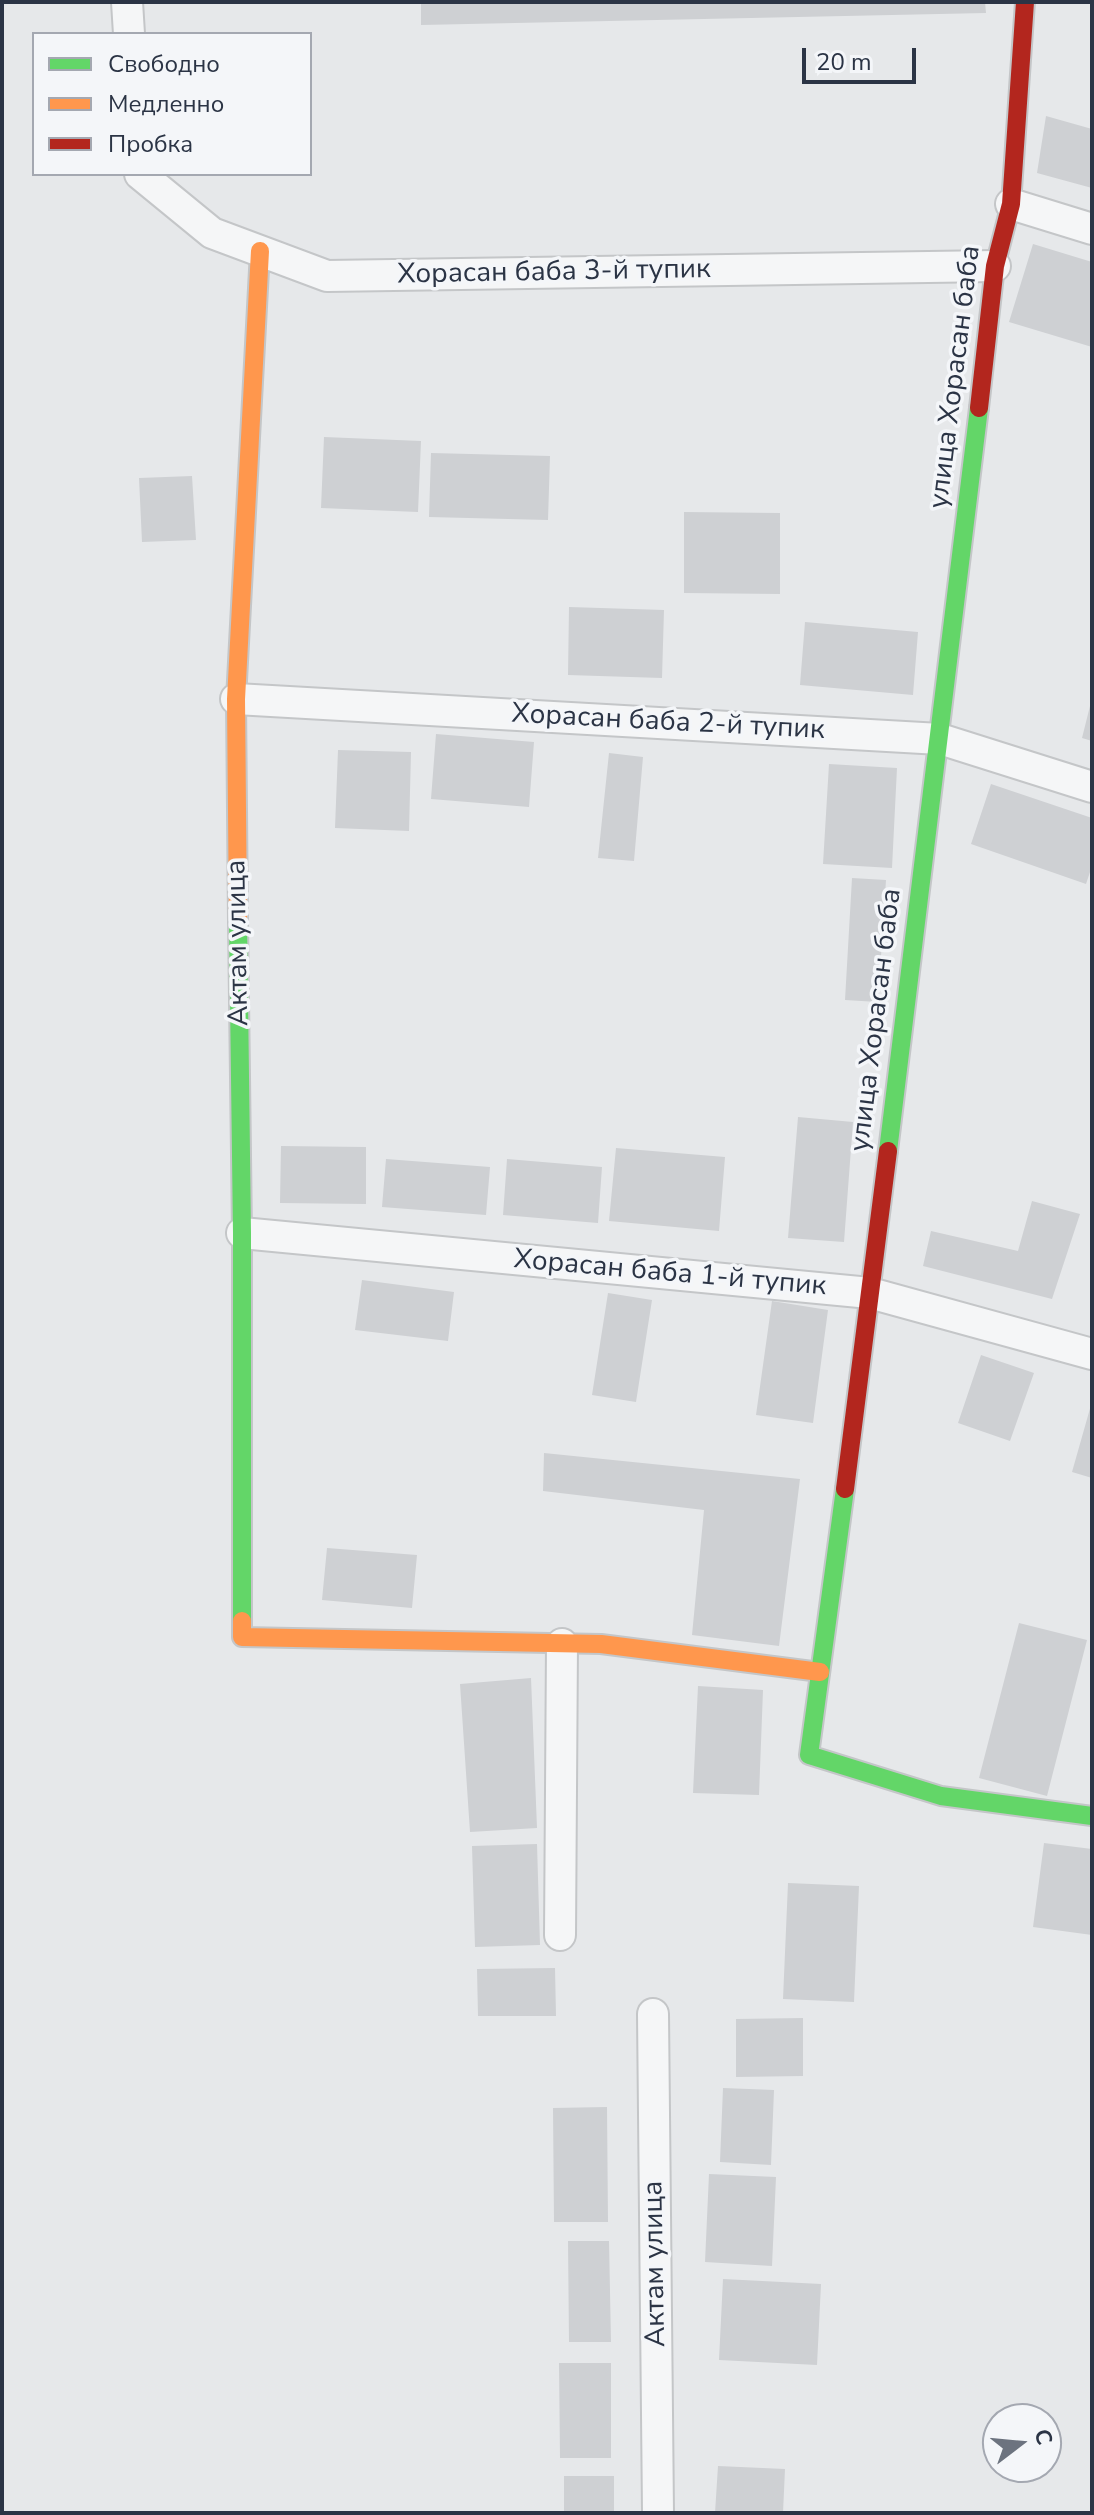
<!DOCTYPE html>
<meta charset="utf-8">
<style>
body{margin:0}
#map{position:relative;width:1094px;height:2515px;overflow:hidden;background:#e6e8ea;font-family:"Nunito Sans",sans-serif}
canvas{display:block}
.frame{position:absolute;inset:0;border:4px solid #2b3445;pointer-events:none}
.legend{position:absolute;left:32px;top:32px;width:280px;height:144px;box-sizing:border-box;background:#f4f6f9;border:2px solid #a4a8b1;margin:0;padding:10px 14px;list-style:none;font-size:24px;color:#2b3445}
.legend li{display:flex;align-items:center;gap:16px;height:40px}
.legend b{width:40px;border:2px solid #a4a8b1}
.north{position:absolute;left:982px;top:2403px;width:80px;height:80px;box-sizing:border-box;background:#f4f6f9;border:2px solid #a4a8b1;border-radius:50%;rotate:74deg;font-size:22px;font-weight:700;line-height:32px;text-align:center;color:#2b3445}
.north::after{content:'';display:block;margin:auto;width:28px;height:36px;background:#6c737f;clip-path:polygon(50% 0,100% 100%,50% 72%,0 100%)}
.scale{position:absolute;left:802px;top:48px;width:114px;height:36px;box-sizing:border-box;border:4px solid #2b3445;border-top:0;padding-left:10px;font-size:24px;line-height:28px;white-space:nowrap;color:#2b3445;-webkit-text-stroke:6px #f4f6f9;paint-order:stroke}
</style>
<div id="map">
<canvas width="1094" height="2515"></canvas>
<div class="frame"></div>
<ul class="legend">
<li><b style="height:10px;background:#63d668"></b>Свободно</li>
<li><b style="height:10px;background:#ff974d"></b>Медленно</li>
<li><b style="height:10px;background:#b3261e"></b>Пробка</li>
</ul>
<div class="north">С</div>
<div class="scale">20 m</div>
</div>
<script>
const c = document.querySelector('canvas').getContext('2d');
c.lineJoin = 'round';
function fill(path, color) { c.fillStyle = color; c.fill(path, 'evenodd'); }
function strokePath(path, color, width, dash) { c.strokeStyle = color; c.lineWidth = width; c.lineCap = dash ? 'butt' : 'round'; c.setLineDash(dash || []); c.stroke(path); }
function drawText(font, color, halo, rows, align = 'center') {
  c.font = font + ' "Nunito Sans",sans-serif'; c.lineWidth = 7; c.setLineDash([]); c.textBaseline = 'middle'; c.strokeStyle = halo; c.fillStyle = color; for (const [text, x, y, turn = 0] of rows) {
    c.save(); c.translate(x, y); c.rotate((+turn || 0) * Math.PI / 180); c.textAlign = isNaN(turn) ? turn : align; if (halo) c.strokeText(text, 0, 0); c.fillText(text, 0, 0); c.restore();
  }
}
fill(new Path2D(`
 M421,2H985L986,13L421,25Z
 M1046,116L1092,129V188L1037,173Z
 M1033,244L1092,262V347L1009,322Z
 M324,437L421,441L418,512L321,508Z
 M431,453L550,456L548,520L429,517Z
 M192,476L196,540L142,542L139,478Z
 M684,512L780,513V594L684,593Z
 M569,607L664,610L662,678L568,675Z
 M805,622L918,632L913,695L800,685Z
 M1091,702H1092V741L1082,738Z
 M436,734L534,742L529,807L431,799Z
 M338,750L411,752L409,831L335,828Z
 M609,753L643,757L634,861L598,858Z
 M829,764L897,768L892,868L823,864Z
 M991,784L1092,818V866L1086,884L971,844Z
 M852,878L886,880L878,1002L845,1000Z
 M798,1117L853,1122L844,1242L788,1238Z
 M281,1146L366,1147V1204L280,1203Z
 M616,1148L725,1157L719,1231L609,1221Z
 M386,1159L490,1167L486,1215L382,1207Z
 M507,1159L602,1167L598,1223L503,1215Z
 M1032,1201L1080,1214L1052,1299L923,1266L931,1231L1018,1251Z
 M362,1280L454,1292L448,1341L355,1330Z
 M608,1293L652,1300L636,1402L592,1395Z
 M772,1301L828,1310L813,1423L756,1415Z
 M981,1355L1034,1373L1010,1441L958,1423Z
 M1091,1405H1092V1478L1072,1472Z
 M544,1453L800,1479L779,1646L692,1635L704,1510L543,1491Z
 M327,1548L417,1555L412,1608L322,1600Z
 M1019,1623L1087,1640L1047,1796L979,1778Z
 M531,1678L537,1828L470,1832L460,1684Z
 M698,1686L763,1690L759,1795L693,1793Z
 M1044,1843L1092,1849V1935L1033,1927Z
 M537,1844L540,1945L475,1947L472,1846Z
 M788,1883L859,1886L854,2002L783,1999Z
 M555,1968L556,2016H478L477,1969Z
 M803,2018V2076L736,2077V2019Z
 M723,2088L774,2090L771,2165L720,2162Z
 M607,2107L608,2222H554L553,2108Z
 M709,2174L776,2177L772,2266L705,2262Z
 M568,2241H609L611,2342H569Z
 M723,2279L821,2284L817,2365L719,2360Z
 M559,2363H611V2458H560Z
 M718,2466L785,2469L783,2513H715Z
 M564,2476H614V2513H564Z`), '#ced0d3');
const street = new Path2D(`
 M127,2L129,34
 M140,174L212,233L327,276L995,266
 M1011,204L1092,229
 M236,699L940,739L1092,787
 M242,1233L870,1293L1092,1354
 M560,1935L562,1644
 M653,2014L658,2513`);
const fast = new Path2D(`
 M238,921L242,1233V1621
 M888,1151L979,408
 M845,1489L809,1755L941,1796L1092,1816`);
const slow = new Path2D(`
 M238,921L236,699L260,251
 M242,1621V1637L601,1644L820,1672`);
const jam = new Path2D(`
 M979,408L995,266L1011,204L1025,2
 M845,1489L888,1151`);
strokePath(street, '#c4c6c8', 34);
strokePath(fast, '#c4c6c8', 22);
strokePath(slow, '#c4c6c8', 22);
strokePath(jam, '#c4c6c8', 22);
strokePath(street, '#f5f6f7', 30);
strokePath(fast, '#63d668', 18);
strokePath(slow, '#ff974d', 18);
strokePath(jam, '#b3261e', 18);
drawText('28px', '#2b3445', '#f4f6f9', [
 ["Хорасан баба 3-й тупик",554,273,-1],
 ["улица Хорасан баба",956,377,-83],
 ["Хорасан баба 2-й тупик",668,723,3],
 ["Актам улица",239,943,-91],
 ["улица Хорасан баба",877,1020,-83],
 ["Хорасан баба 1-й тупик",670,1274,5],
 ["Актам улица",656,2264,-91]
]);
</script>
